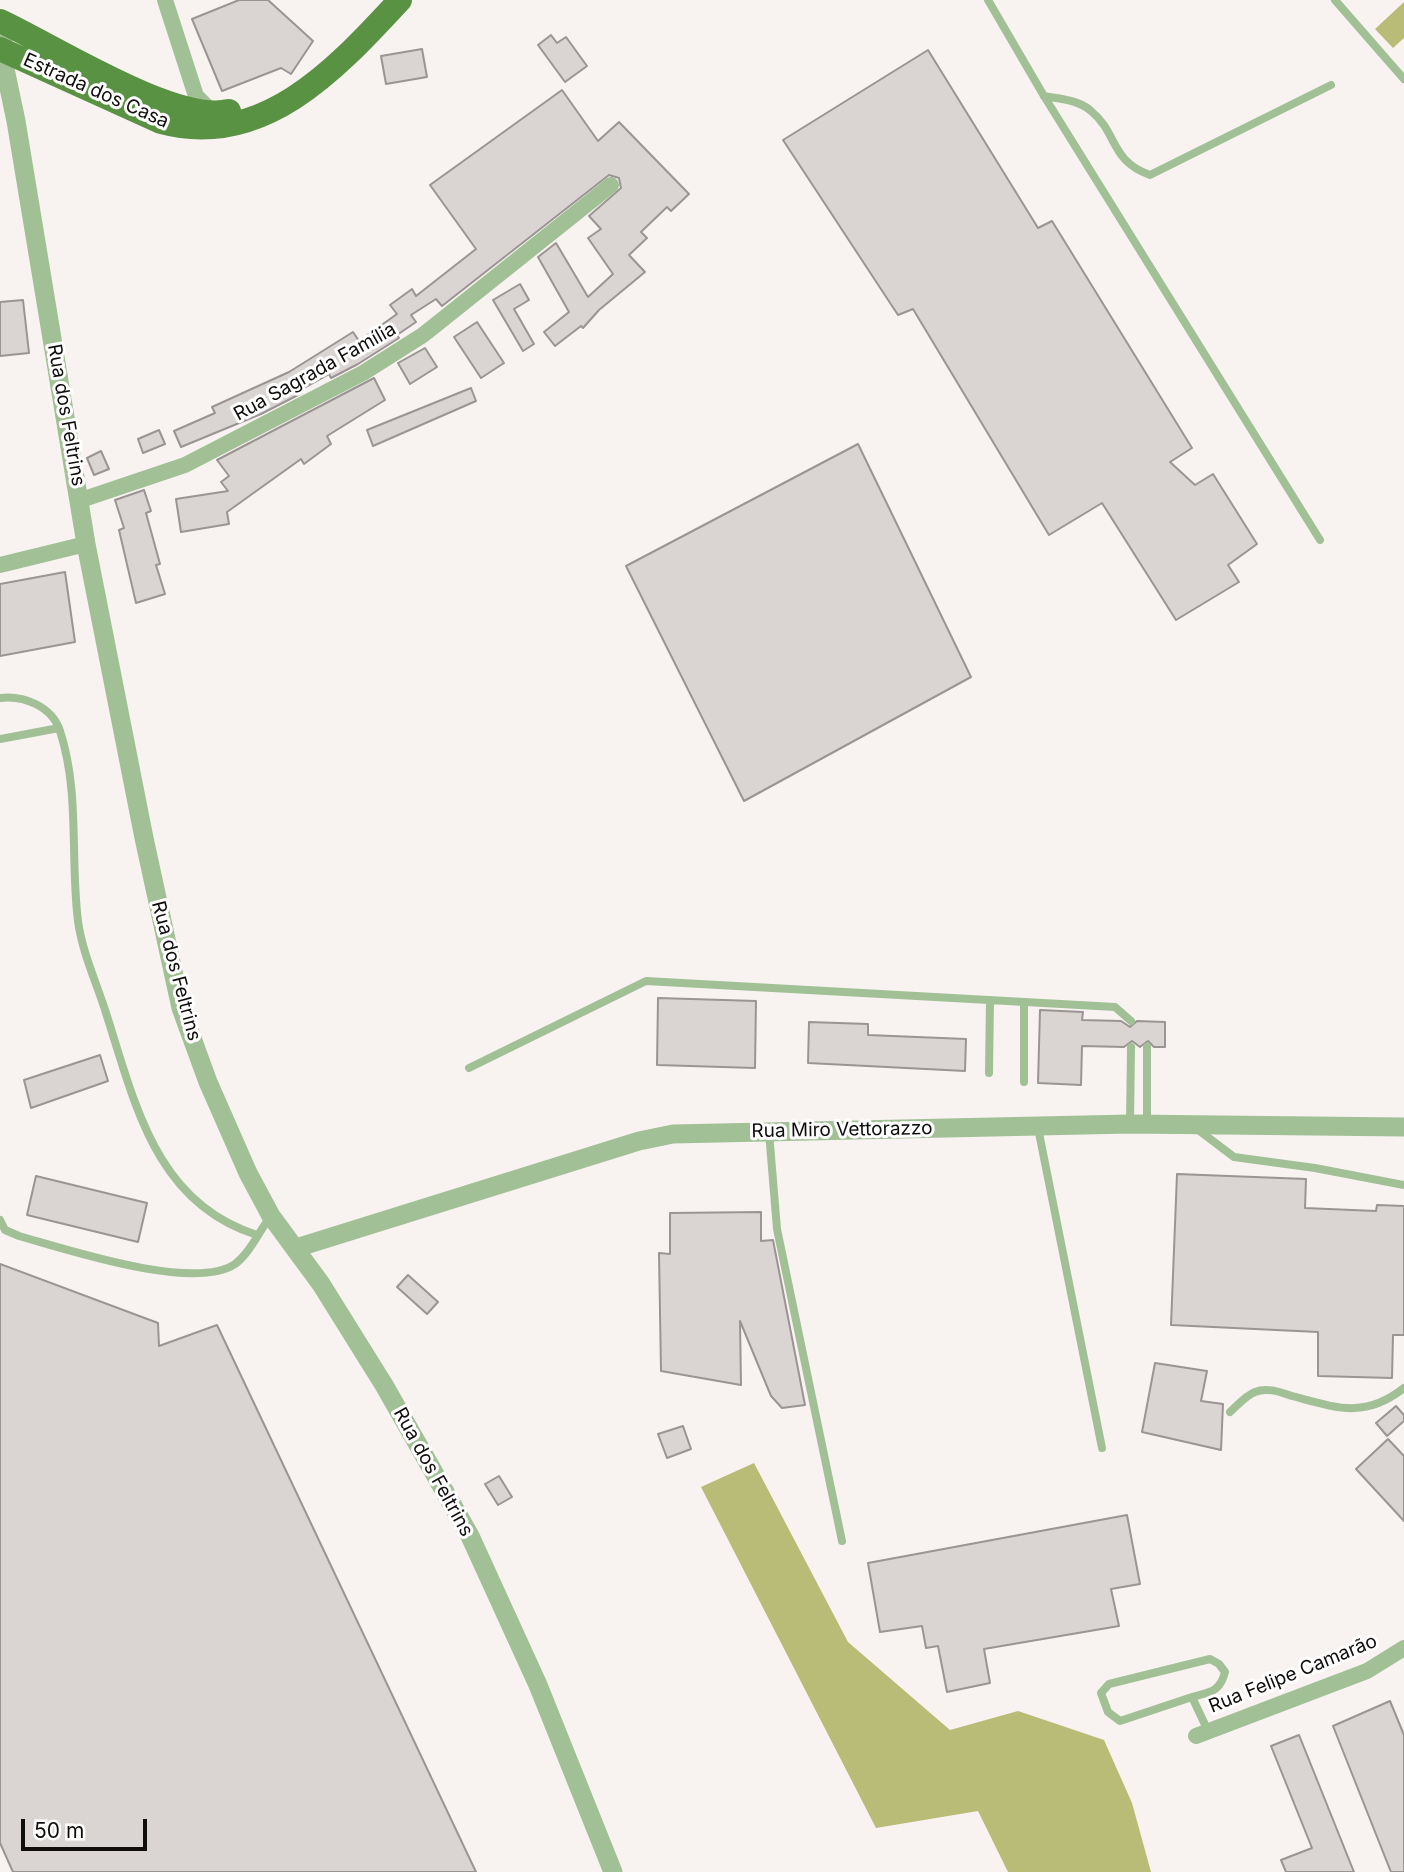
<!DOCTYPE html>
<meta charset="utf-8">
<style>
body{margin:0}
#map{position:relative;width:1404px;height:1872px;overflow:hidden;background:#f8f3f1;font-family:Inter,sans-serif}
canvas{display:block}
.scale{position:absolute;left:21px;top:1819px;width:126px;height:32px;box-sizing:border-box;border:4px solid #0f0e0d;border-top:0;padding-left:9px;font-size:21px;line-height:24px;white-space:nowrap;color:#0f0e0d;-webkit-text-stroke:5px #fff;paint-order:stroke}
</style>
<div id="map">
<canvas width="1404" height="1872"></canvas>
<div class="scale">50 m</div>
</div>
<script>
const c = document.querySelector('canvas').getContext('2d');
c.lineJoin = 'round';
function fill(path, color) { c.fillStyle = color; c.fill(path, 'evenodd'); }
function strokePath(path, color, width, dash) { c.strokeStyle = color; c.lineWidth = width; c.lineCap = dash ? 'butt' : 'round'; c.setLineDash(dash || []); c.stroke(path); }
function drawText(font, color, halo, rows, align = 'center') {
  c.font = font + ' Inter,sans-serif'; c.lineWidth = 6; c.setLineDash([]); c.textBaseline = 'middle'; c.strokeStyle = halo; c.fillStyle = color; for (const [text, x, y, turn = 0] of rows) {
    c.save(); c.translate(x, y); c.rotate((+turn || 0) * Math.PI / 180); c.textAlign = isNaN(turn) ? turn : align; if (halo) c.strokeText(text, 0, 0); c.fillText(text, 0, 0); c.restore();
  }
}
fill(new Path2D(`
 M1404,2V38L1393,48L1375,29Z
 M754,1463L848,1642L950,1730L1018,1711L1104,1740L1132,1803L1151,1872H1008L978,1811L876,1828L701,1487Z`), '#b9bc77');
const building = new Path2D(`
 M239,0H268L313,41L291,74L281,68L222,91L192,19Z
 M551,35L557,43L566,37L587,66L565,82L538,45Z
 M422,49L427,77L386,84L381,56Z
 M928,50L1038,228L1052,221L1192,448L1170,462L1195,485L1213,474L1257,544L1228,565L1239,582L1176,620L1102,503L1049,535L913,309L898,315L783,140Z
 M562,90L598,141L619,122L689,194L671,211L667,207L641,232L647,238L629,255L645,272L599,310L583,328L581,326L555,346L544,332L569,312L538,257L556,243L588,297L613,274L588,238L601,229L589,216L621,188L619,178L609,175L442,306L436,299L411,315L416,322L397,335L399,338L358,364L331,378L329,374L300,390L302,393L261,414L181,447L174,431L215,413L212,407L289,372L353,332L359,341L397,314L390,305L412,289L416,296L476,249L430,185Z
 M520,284L529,300L514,309L534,344L523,351L493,300Z
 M23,300L29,353L0,356V302Z
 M477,322L504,363L481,378L454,337Z
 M425,348L437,367L410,384L398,363Z
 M374,378L385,400L327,436L331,444L304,464L301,459L227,512L229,524L181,532L176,499L228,491L221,482L229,476L217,460Z
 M471,388L476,401L373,446L367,430Z
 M159,430L165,444L143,453L138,439Z
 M858,444L971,677L744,801L626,566Z
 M101,451L109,469L94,475L87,458Z
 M144,490L151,511L146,513L160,564L156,565L165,594L136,603L119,530L124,528L115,500Z
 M65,572L75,642L0,656V584Z
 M658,998L756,1001L755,1068L657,1065Z
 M1040,1010L1083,1012L1082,1020L1121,1021L1130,1027L1137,1021L1165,1022V1047H1154L1148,1041L1140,1047L1132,1041L1124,1047L1082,1046L1081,1085L1038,1083Z
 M809,1022L868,1024V1035L966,1039L965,1071L808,1063Z
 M100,1055L108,1081L31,1108L24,1080Z
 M1177,1174L1306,1179L1305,1208L1376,1211L1377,1205L1404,1206V1335H1393L1392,1378L1318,1376V1332L1171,1325Z
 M36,1176L147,1203L138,1242L27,1215Z
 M761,1212V1241L773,1240L805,1405L782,1408L771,1396L740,1321L741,1385L661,1371L659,1253L670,1254V1213Z
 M0,1264L158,1323L159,1346L217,1325L476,1872H13L0,1843Z
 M408,1275L438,1302L427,1314L397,1287Z
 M1155,1363L1207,1371L1201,1401L1223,1404L1221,1450L1142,1432Z
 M1396,1406L1404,1415V1421L1387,1436L1376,1423Z
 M683,1426L691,1449L667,1458L658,1434Z
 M1388,1439L1404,1456V1521L1356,1469Z
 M499,1476L512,1497L498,1505L485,1484Z
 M1127,1515L1140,1584L1111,1589L1119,1626L984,1649L990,1683L947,1692L938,1646L926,1648L922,1626L880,1632L868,1563Z
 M1390,1701L1404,1735V1872H1391L1333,1726Z
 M1299,1735L1354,1872H1286L1281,1860L1312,1848L1271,1746Z`);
fill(building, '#dad5d3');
strokePath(building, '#9a9593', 2);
strokePath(new Path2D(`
 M988,0L1044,96L1320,540
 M1335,0L1404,79
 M1044,96C1060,99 1079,100 1091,111C1118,133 1110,161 1150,175L1331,85
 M0,698C23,695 52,706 60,731C80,792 70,858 78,921C82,952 97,984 106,1013C135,1103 155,1203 257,1235
 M0,739L59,728
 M1147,1047V1124
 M469,1068L646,981L1115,1007L1131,1021
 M989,1073L990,1000
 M1024,1082V1002
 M1130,1124L1131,1047
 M1038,1128L1102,1448
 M1197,1129L1234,1157L1315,1168L1404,1185
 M769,1132L777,1229L842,1541
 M0,1220L5,1230L19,1236C66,1249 194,1292 235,1264C250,1253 259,1231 271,1216
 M1230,1412C1238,1405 1245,1396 1255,1392C1267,1387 1280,1392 1292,1396C1337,1408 1365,1419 1404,1388
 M1192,1697L1120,1721L1108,1712L1101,1693L1109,1684L1210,1659L1219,1664L1225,1672C1220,1692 1210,1692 1192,1697L1208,1731`), '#a1c096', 8);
strokePath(new Path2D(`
 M165,0L196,96L212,112
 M81,500L185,465L363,373L423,335L611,185
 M0,565L86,544
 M1196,1736L1367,1671L1404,1648`), '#a1c096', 16);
strokePath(new Path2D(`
 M3,39L1,50L16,121L86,544L144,838L181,1008L208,1082L248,1173L271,1216L321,1284L384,1385L470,1536L538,1685L613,1872
 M296,1248L639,1141L673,1134L1130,1124L1404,1127`), '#a1c096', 19);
strokePath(new Path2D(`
 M0,21C54,46 175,124 229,111
 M0,49L161,122C263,150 337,68 400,0`), '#599242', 24);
drawText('19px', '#0f0e0d', '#fff', [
 ["Estrada dos Casa",96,91,24],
 ["Rua Sagrada Família",315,372,-29],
 ["Rua dos Feltrins",66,415,80],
 ["Rua dos Feltrins",176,971,75],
 ["Rua Miro Vettorazzo",842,1130,-1],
 ["Rua dos Feltrins",433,1472,61],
 ["Rua Felipe Camarão",1293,1674,-22]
]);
</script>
